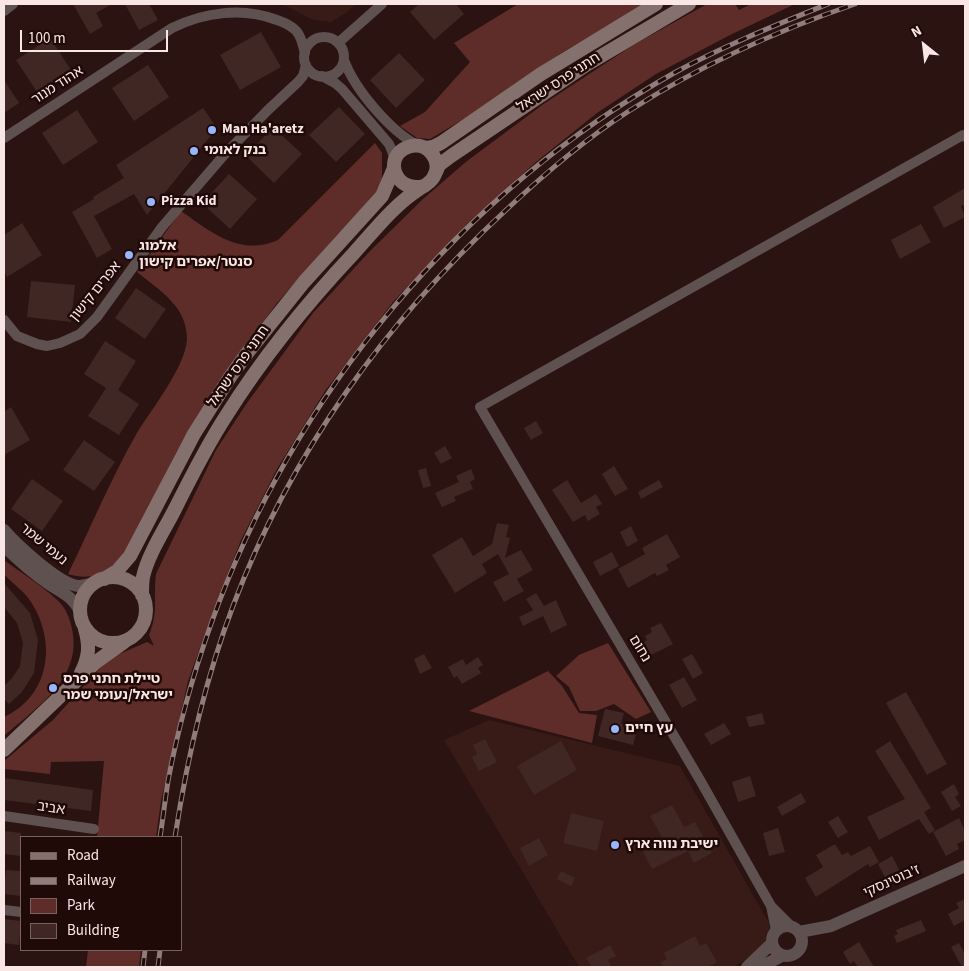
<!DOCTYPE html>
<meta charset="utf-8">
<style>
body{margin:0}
#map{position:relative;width:969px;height:971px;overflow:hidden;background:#2a1311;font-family:"Source Sans 3",sans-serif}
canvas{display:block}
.frame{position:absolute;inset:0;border:5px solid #f9e7e5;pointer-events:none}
.legend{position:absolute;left:20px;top:836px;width:162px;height:115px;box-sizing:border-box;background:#200a08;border:1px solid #776260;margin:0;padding:6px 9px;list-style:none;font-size:15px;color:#f9e7e5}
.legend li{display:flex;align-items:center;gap:10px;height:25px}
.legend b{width:25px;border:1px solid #776260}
.north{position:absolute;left:899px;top:20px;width:50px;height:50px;-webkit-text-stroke:4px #200a08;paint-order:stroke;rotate:331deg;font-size:14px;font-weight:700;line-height:20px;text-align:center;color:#f9e7e5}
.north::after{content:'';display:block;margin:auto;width:18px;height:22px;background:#f9e7e5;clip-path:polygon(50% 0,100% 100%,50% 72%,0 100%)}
.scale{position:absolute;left:20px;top:30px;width:148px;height:22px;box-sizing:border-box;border:2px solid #f9e7e5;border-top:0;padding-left:6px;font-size:15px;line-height:18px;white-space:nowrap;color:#f9e7e5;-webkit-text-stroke:4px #200a08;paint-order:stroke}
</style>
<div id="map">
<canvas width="969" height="971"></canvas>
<div class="frame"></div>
<ul class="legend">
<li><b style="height:6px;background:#84706d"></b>Road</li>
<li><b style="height:6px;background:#907c7a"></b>Railway</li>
<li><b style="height:14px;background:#5f2d29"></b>Park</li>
<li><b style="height:14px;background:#402724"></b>Building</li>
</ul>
<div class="north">N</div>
<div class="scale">100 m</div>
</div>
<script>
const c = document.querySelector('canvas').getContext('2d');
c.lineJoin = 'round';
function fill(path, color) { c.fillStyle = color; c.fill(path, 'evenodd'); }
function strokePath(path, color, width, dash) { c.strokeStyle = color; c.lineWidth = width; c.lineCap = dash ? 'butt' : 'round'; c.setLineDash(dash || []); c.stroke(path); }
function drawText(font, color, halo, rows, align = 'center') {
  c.font = font + ' "Source Sans 3","Noto Sans Hebrew",sans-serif'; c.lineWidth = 5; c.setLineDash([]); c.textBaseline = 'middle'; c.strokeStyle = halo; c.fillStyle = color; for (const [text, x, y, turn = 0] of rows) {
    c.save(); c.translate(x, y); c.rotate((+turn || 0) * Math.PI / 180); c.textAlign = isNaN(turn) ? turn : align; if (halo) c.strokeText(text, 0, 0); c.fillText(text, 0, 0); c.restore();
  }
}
fill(new Path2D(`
 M279,4H356L346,13L331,22L313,20L288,7Z
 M489,720L680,766L769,923L770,937L751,957L733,967H579L444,740Z`), '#381a17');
fill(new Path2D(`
 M518,4H645L563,52L531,73L489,104L430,139L417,138L400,126L425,112L470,62L454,43Z
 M707,4H735L739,10L751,4H795L730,35L656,74L597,113L536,162L470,221L393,302L325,391L277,469L241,540L214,609L188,681L161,801L156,837H97L104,761L51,762L50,774L4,769V761L53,720L108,659L147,642L154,646L149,635C159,611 153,598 156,574L216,450L247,403L313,313L370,251L423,199L467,161L545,103L635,44Z
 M375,143L382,153V182L371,204L337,235L277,303L236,359L177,451L125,554C107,572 94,582 68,574C91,527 111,478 137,433C151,410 186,366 187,339C187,306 160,291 137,272L181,211C211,232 240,257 278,240Z
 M4,560C21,573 40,584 56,599C65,606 70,618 72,629C83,678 36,708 4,736V717C50,696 57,642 31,602C25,592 12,583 4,574Z
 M608,643L651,712L636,719L614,704L596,711H580L569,687L556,676L579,655Z
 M548,671L562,686L579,713L597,715L592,743L469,711Z
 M88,950H141L139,967H86Z`), '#5f2d29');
fill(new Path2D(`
 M73,4H112L96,13L103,26L90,34Z
 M125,4H149L158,20L139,30Z
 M419,4H456L464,14L434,40L410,12Z
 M261,32L281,67L240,90L220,55Z
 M50,38L71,70L37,92L16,60Z
 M399,53L425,80L396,108L370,80Z
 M148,65L169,97L134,121L112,88Z
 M4,80L19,103L4,113Z
 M339,107L365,134L336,162L309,135Z
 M203,108L217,128L147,215L134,194L94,216L112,249L97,258L72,212L94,199L93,197L124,178L116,165Z
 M77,110L98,142L63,165L42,133Z
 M273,127L302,154L274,183L246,156Z
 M229,174L257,199L230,229L202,203Z
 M965,188V208L963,205L961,206L965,217L944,228L933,207Z
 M22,223L42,255L7,277L4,271V235Z
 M921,224L931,242L900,259L891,240Z
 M31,281L75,285L71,322L27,317Z
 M136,288L166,309L145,339L115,318Z
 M105,341L136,361L118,390L139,404L119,435L88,416L106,388L84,374Z
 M11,407L30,440L4,455V412Z
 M536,421L543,433L531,440L524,428Z
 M84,440L115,462L94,491L63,470Z
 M445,446L452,458L441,464L434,453Z
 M614,466L628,489L615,496L602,474Z
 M426,468L431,486L423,488L418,470Z
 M471,469L475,479L470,482L473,489L454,497L456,501L442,507L435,493L459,482L456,476Z
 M32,479L63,501L42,531L11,509Z
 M567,480L581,503L596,494L602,504L596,507L600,514L588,521L585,515L573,522L552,490Z
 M659,480L663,487L641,499L638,492Z
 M497,523L509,525L506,537L510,538L505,558L521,550L533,570L517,579L524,591L504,602L493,582L509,574L498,554L482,564L487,573L455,593L432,555L462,537L473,556L492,544Z
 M631,526L638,541L627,547L620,532Z
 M667,534L680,557L666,565L669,570L657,576L655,573L628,588L618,569L645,554L642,548Z
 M612,552L619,566L600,576L593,562Z
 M4,583L30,613L38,640L34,673L22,692L9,704L4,699V686L12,678L20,666L23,643L17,623L4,607Z
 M536,593L544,606L556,600L567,625L551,633L543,616L523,626L519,617L533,610L526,599Z
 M661,623L673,644L649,656L642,643L647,640L645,636L652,632L650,628Z
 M424,654L432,668L420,674L414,659Z
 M692,654L703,673L693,679L682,659Z
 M478,657L483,665L478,668L481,673L462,684L457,676L454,678L448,667L463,659L466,665Z
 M684,677L697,700L682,708L669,685Z
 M906,692L947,764L927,775L886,703Z
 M605,709L624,713L621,724L632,726L630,732L636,734L633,745L598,736Z
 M762,713L765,724L749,727L746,717Z
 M724,723L731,734L711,745L704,734Z
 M485,739L497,762L479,771L472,757L477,754L473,745Z
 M561,741L577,770L534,795L517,766Z
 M890,741L931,808L924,812L935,830L929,834L919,819L879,840L867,817L905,799L875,751Z
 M750,776L756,796L738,802L732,782Z
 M4,778L93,790L91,811L4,800Z
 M954,784L959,794L955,797L961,806L952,811L941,792Z
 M801,793L806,802L782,816L777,807Z
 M672,805L684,827L695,822L712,853L694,863L688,851L652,869L643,852L651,847L649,844L662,837L650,816Z
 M571,813L604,821L597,851L563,843Z
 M838,816L848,832L838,838L828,822Z
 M959,818L965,831V840L957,844L959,849L946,856L933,832Z
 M778,828L785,852L769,856L763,833Z
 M4,831L21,833V856L4,854Z
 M539,838L548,855L529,866L520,848Z
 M835,844L842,855L848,852L851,856L870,846L879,862L870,867L868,864L816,897L805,878L823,867L816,855Z
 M892,856L902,875L888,883L878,864Z
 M6,870L21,871V896L4,894Z
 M561,871L575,878L571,886L557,879Z
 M965,899V920L954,926L948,914L959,908L956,903Z
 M4,919L21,921L19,945L4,943Z
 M921,920L926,931L897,943L894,936L898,934L896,930Z
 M695,936L700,946L706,943L717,962L708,967H663L660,962L667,959L664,953Z
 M859,942L874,967H858L854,961L850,964L843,952Z
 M959,943L965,954V967H962L951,947Z
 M610,945L616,956L608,960L612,967H592L586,958Z`), '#402724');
strokePath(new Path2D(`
 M4,11L13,4
 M304 57a20 20 0 1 1 40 0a20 20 0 1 1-40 0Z
 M338,43L382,4
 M344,60C355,90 391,132 419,146
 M322,76L335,83L342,89L389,144L392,151L395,161
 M4,138L172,28C205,12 242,7 277,20C286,23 295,27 299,35C302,40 303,47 305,53
 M4,320L17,336L37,344L47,346L60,343L80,334L97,317L162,227L224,155L268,110L298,82L303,76L306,65
 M4,816L94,829
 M772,907L791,926
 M4,910L21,912
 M776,930L771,906L700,780L480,407L963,135L965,137`), '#5e514f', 10);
strokePath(new Path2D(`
 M4,530C17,545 59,584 78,586C83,586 89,584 94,583
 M4,546C17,559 33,573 49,584C61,592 74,597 80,612
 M772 941a15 15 0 1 1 30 0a15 15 0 1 1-30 0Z
 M799,932L831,926L965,866
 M747,967L772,943
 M760,967L782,956`), '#5e514f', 12);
strokePath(new Path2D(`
 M426,148L433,147L441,143L541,74L656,4
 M436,172L439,165L451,156L586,65L689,4
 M80 610a33 33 0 1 1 66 0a33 33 0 1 1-66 0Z
 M104,579L117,571L130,556L194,434L230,377L248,352L304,282L382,196L394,168
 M142,595C142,589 142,583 143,577C148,554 165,529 175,509C191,477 207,445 226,416C263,357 307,303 354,253C374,231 394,205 419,189C424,186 430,183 433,178C444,161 427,140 408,147C382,156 395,194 424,186
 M81,673C89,657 90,646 85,629
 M4,750L96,662L124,642`), '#84706d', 14);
const rail = new Path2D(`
 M160,837C163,819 165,800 168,781C178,728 193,675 211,624C293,394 461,193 674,73C723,46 776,25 828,4
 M175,837C187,759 205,680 233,606C290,454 386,321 505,211C544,174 584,140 629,111C699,66 776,31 855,4
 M143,967L145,950
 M158,967L160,950`);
strokePath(rail, '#907c7a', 5);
strokePath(rail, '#200a08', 3, [9]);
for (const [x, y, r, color] of [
 [212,130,5,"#97b6fd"],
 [194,151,5,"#97b6fd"],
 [151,202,5,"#97b6fd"],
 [129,255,5,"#97b6fd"],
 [53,688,5,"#97b6fd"],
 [615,729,5,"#97b6fd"],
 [615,845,5,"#97b6fd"]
]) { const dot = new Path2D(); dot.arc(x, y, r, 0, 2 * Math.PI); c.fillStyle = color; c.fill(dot); strokePath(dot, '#200a08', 2); }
drawText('14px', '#f9e7e5', '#200a08', [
 ["חתני פרס ישראל",559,83,-33],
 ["אהוד מנור",58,86,-33],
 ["אפרים קישון",96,292,-51],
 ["חתני פרס ישראל",239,367,-55],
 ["נעמי שמר",43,545,40],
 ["נחום",639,649,59],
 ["אביב",51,809,8],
 ["ז'בוטינסקי",892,882,-24]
]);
drawText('bold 14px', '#f9e7e5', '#200a08', [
 ["Man Ha'aretz",222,130],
 ["בנק לאומי",204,151],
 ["Pizza Kid",161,202],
 ["אלמוג",139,247],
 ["סנטר/אפרים קישון",139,263],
 ["טיילת חתני פרס",63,680],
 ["ישראל/נעומי שמר",63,696],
 ["עץ חיים",625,729],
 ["ישיבת נווה ארץ",625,845]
], 'left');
</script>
